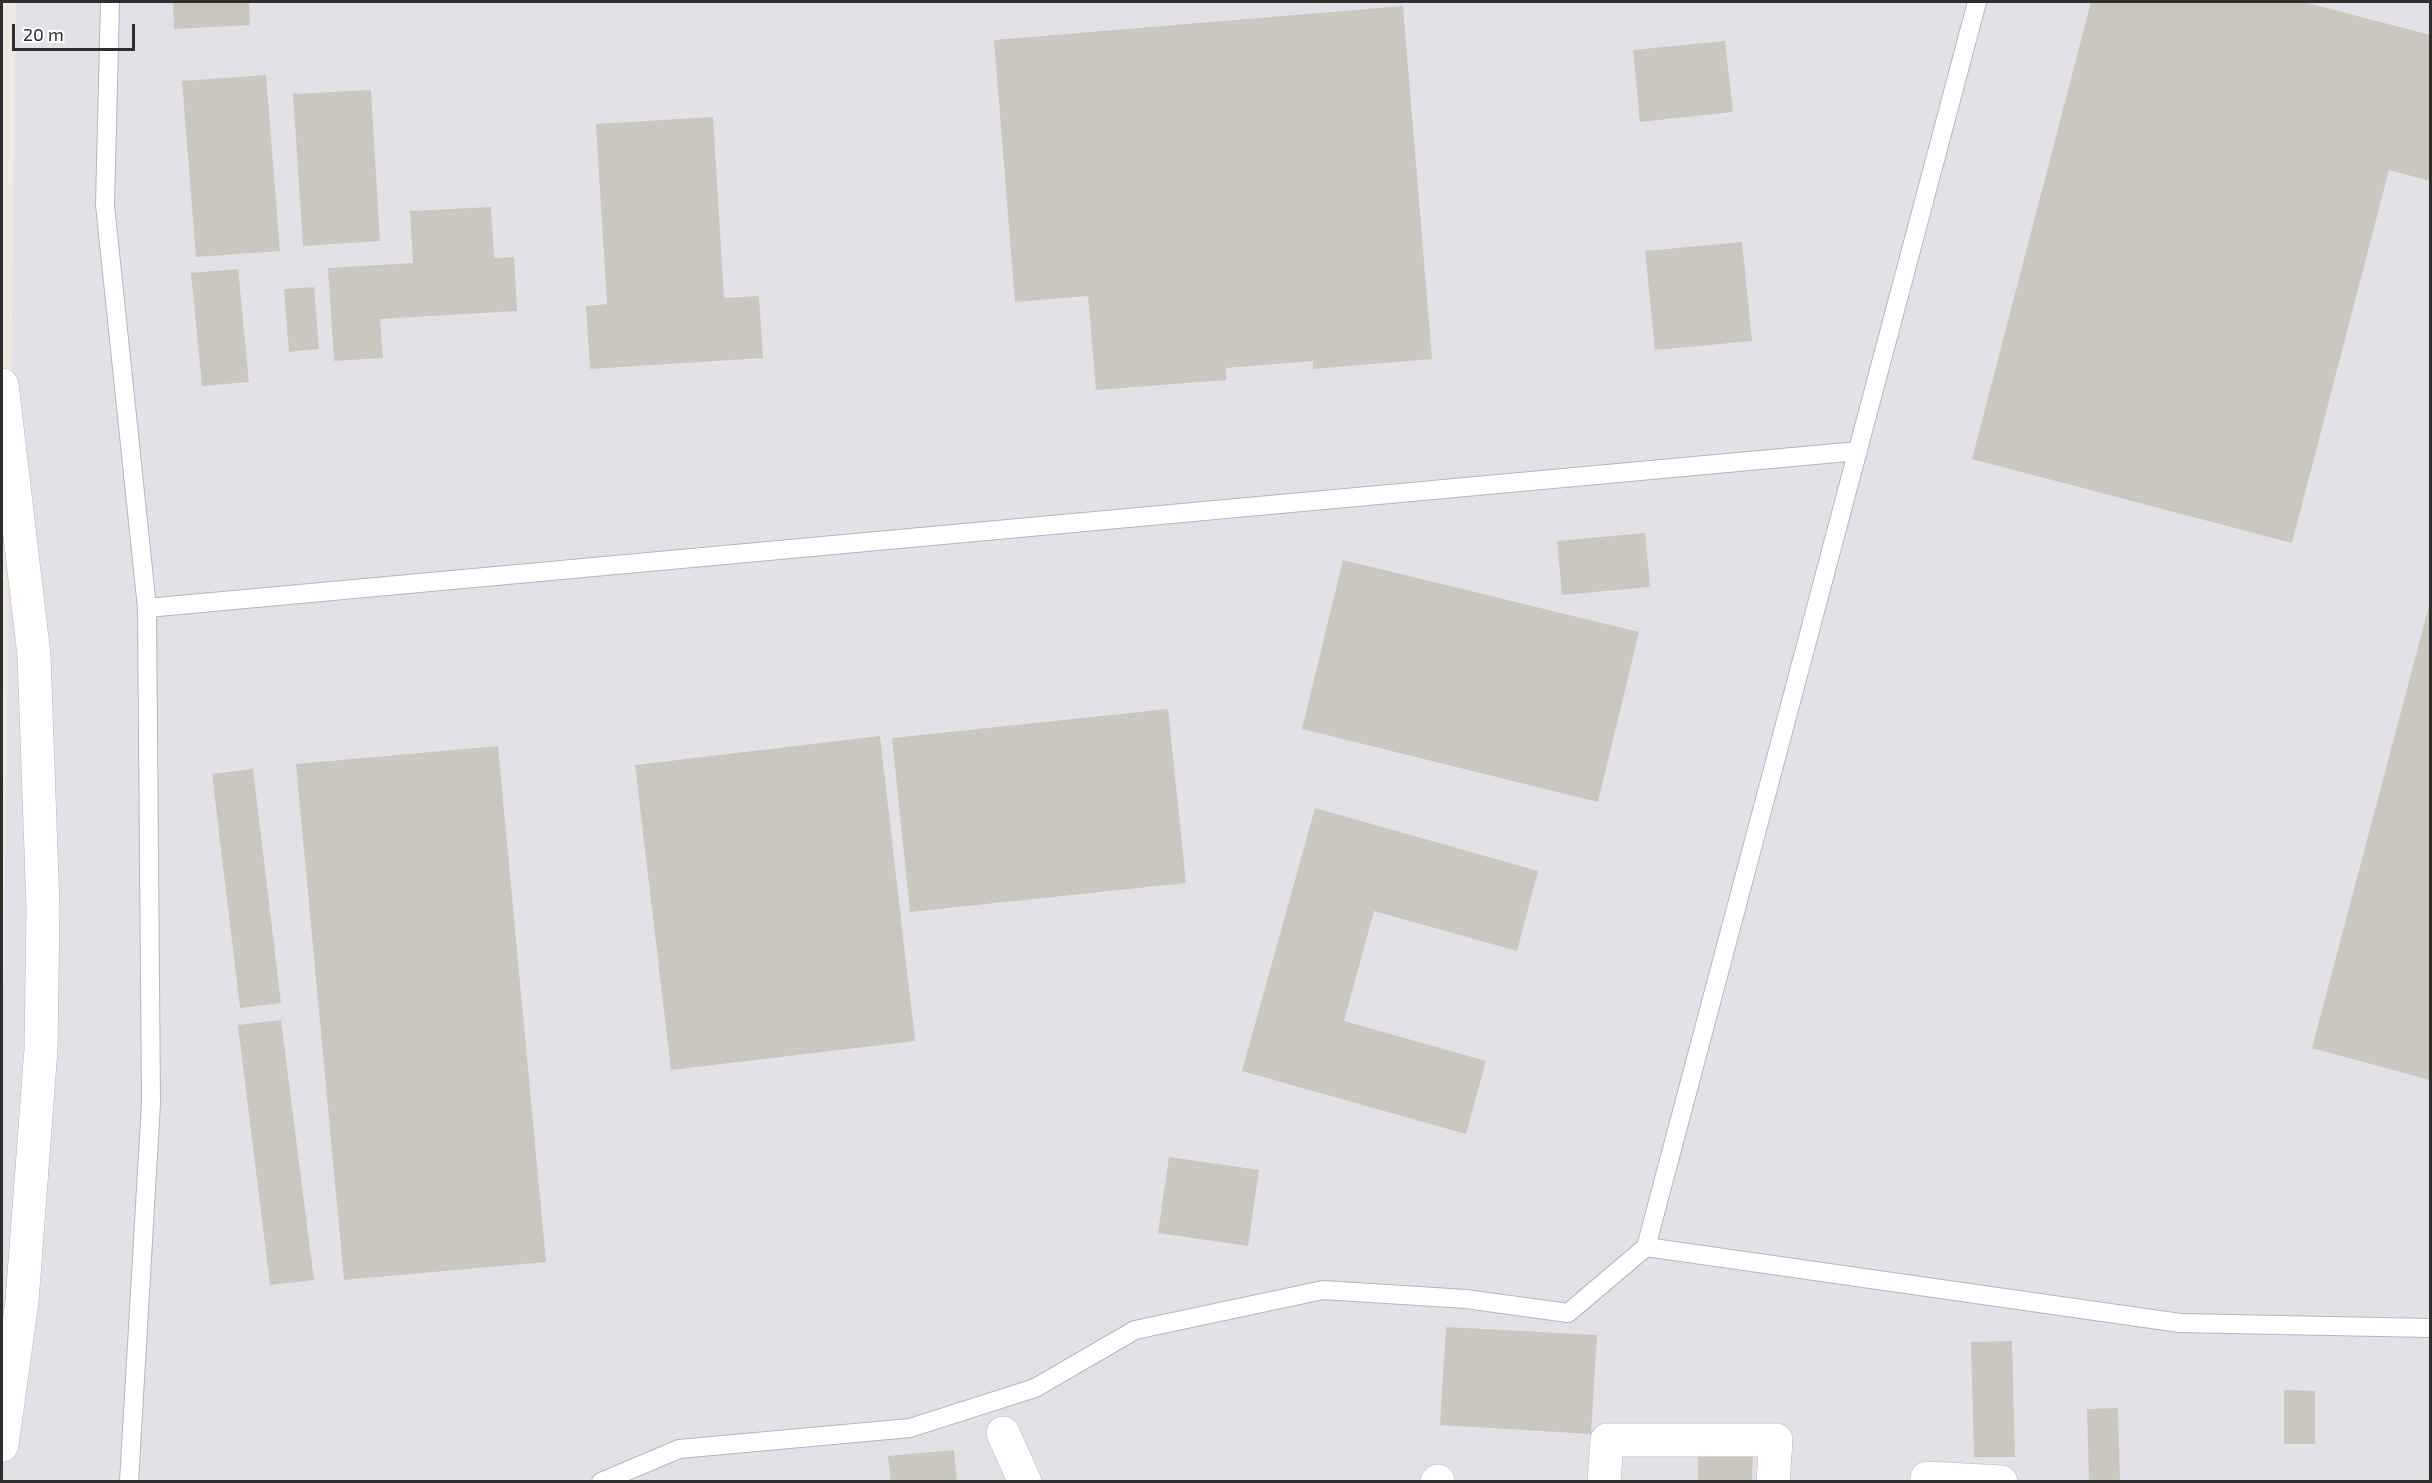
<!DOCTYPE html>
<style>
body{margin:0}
#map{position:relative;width:2432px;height:1483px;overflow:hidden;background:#efe9e1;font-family:"Exo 2",sans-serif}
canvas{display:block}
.frame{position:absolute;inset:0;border:3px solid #2e2e2e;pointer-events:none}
.scale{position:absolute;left:12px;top:24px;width:123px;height:27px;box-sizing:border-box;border:3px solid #2e2e2e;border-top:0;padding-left:8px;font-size:18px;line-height:21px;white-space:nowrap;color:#2e2e2e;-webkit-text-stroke:4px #fff;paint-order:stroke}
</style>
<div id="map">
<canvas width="2432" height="1483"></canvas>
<div class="frame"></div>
<div class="scale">20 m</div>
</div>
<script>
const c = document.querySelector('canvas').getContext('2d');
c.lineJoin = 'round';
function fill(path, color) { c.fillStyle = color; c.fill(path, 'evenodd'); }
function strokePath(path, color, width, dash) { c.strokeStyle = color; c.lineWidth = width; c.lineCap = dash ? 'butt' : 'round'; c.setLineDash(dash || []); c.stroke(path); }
fill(new Path2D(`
 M16,2H2430V1481H1965L1966,1475L1896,1482H2V1104Z`), '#e3e1e8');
fill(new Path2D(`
 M173,2H249L250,25L174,29Z
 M2091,2H2304L2430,35V181L2389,170L2292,543L1972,459Z
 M1403,6L1432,359L1313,369V361L1226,368V380L1096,390L1088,296L1015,302L994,40Z
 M1725,41L1733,112L1640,122L1633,50Z
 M266,75L280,251L196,257L182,81Z
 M371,90L380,241L303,246L293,94Z
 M713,117L724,298L759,296L763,358L590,369L586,306L607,304L596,124Z
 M491,207L494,258L514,257L517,311L380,319L383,358L334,361L328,268L413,263L410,211Z
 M1742,242L1752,341L1655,350L1645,251Z
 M238,269L249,382L202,386L191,273Z
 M314,287L319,349L289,352L284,289Z
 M1645,533L1650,587L1562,595L1557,541Z
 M1343,560L1639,632L1598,802L1302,729Z
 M2430,602V1080L2312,1048Z
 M1168,709L1186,883L910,912L892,738Z
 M880,736L915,1041L671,1070L635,765Z
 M498,746L546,1262L344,1280L296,764Z
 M253,769L281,1003L240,1008L212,774Z
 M1315,808L1538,871L1517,951L1374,911L1344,1021L1486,1061L1466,1134L1242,1071Z
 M281,1020L314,1280L270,1285L238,1025Z
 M1169,1157L1259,1170L1248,1246L1158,1233Z
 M1446,1327L1597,1335L1591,1434L1440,1425Z
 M2012,1341L2015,1457H1974L1971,1342Z
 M2284,1390L2315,1391V1444H2284Z
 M2118,1408L2120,1480L2089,1481L2087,1409Z
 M1698,1447L1753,1448L1752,1482H1698Z
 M954,1450L957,1482H891L888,1456Z`), '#cbc7bf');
const lane = new Path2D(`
 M110,2L105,205L147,608L151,1103L129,1482
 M1977,2L1646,1247L2180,1323L2430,1328
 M147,608L1858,451
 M601,1482L679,1449L910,1428L1035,1388L1135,1330L1323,1290L1466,1299L1568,1313L1646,1247`);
const street = new Path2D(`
 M2,385L34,655L43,907L41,1049L22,1301L2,1445
 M1003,1433L1025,1482
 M1437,1482L1438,1481
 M1604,1482L1607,1440H1776L1773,1482
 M1927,1482V1478L2001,1482`);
strokePath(lane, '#b4b7c1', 20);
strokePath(street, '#b4b7c1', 34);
strokePath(lane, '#fff', 18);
strokePath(street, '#fff', 33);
</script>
